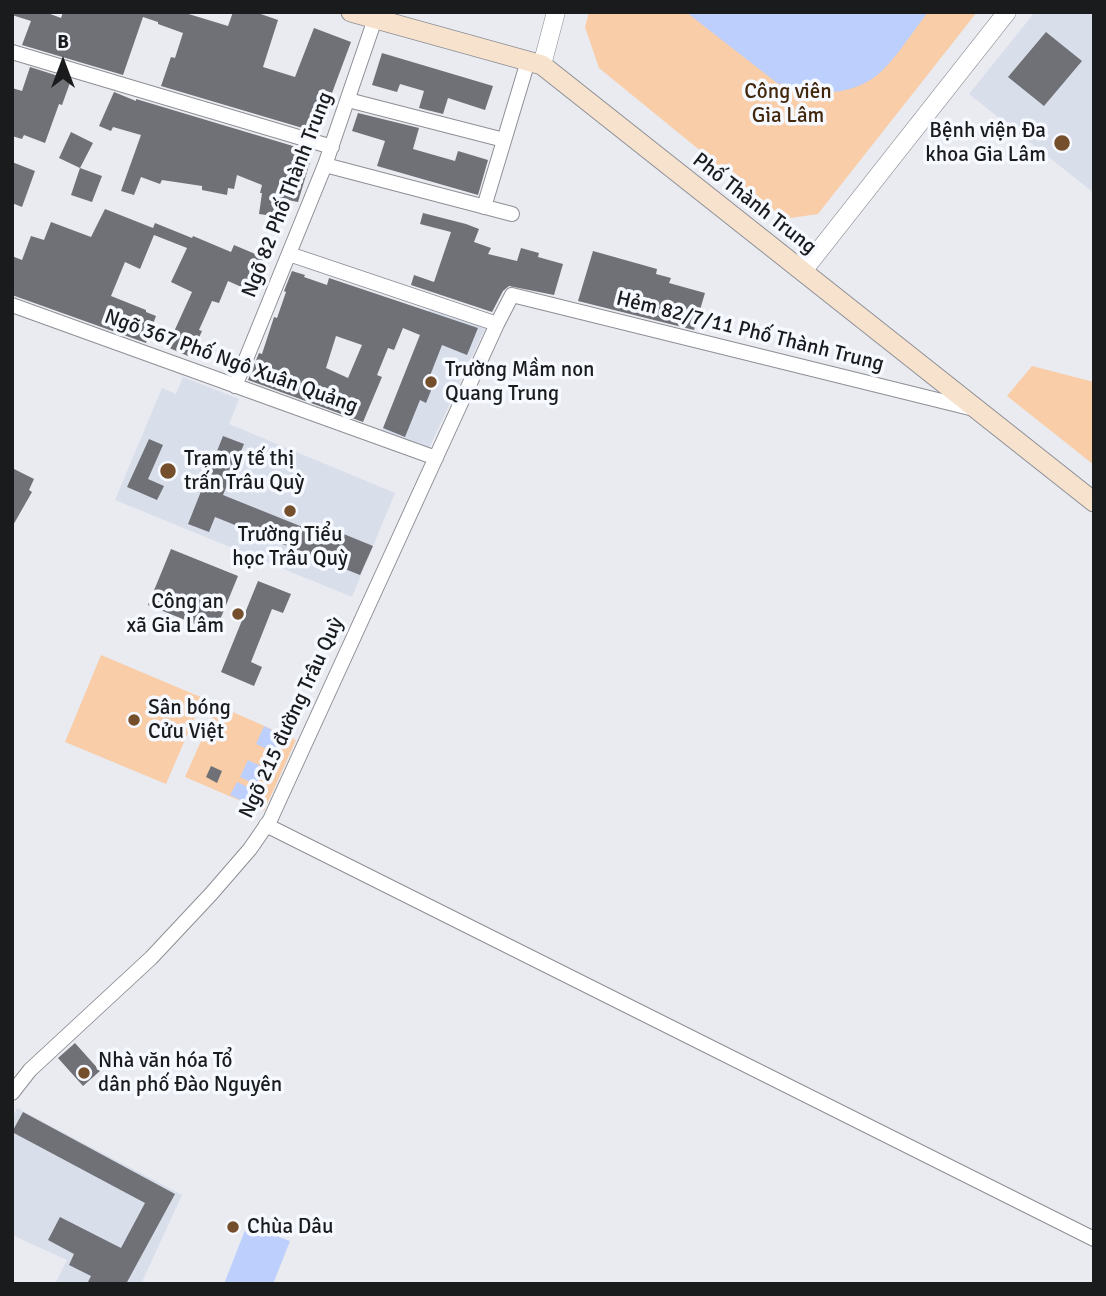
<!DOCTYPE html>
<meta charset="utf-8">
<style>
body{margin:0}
#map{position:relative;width:1106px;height:1296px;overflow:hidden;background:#e9ebf1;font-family:Signika,sans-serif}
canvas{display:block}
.frame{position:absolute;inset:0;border:14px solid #1a1b1d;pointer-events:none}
.north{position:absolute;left:28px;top:28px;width:70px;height:70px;-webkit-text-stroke:5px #f6f9ff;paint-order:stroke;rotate:0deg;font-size:19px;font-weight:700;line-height:28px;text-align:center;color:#1a1b1d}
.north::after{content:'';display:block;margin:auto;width:24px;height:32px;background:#1a1b1d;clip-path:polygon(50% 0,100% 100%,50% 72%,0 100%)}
</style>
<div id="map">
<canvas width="1106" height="1296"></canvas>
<div class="frame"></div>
<div class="north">B</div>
</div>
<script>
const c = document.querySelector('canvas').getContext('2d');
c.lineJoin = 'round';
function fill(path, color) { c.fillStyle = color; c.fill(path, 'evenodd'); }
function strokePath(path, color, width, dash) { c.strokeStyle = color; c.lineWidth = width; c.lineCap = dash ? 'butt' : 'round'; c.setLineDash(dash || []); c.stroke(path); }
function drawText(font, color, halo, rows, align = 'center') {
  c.font = font + ' Signika,sans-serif'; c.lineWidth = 7; c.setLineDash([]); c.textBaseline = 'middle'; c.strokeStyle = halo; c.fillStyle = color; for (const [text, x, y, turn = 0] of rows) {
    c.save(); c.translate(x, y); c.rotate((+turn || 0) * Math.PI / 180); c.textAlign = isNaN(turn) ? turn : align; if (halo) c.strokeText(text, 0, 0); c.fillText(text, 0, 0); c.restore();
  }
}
fill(new Path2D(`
 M1035,12H1094V193L969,94Z
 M431,306L484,326L485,329L428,450L381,433Z
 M183,377L239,399L229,424L395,493L352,597L115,500L162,388L176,394Z
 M17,1108L182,1195L141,1284H55L67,1260L12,1235V1119Z`), '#d9deeb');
fill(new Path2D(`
 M589,12H977L818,214L784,219L599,68L585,27Z
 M1032,366L1094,382V465L1007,396Z
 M101,655L203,698L166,784L65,742Z
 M217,705L296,740L264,811L185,777Z`), '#f9cda8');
fill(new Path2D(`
 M686,12H928C914,30 893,63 876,76C847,98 809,95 777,83Z
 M264,726L282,735L274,752L256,744Z
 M248,760L265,768L257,785L240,777Z
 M237,782L254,790L248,804L230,795Z
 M247,1225L290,1241L273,1284H224Z`), '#bdcffc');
fill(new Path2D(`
 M12,12H45L61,18L63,12H182L228,26L233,12H255L278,20L263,67L295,77L314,28L351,42L332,93L330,92L316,132L161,86L171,57L175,58L183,33L158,24V22L143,17L123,75L22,45L31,21L12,15Z
 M1046,32L1082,61L1044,106L1008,77Z
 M382,53L493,86L485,110L448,98L443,114L419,108L424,91L400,84L397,92L372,85Z
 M30,67L71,80L62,105L59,104L45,143L24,135L22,139L12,136V88L22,91Z
 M114,92L136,101V99L313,152L298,202L283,199L280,217L259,214L262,193H260L262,185L237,175L234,189L228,188L227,195L202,190V186L162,180L160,184L141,177L134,195L121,191L141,135L113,127L111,131L99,126Z
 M358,113L419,128L413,149L455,161L458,151L488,160L478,195L377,166L385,141L352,131Z
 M71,132L93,143L80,168L59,158Z
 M12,162L35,171L22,207L12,203Z
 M80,168L102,176L92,202L71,195Z
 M105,209L153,228L155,223L192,238L193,236L231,252L234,245L267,259L258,280L260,281L255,293L228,281L219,303L212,301L199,330L202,331L197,342L195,341L188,356L167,347L192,292L171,282L187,248L154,235L140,269L125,262L111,296L146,310V312L156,316L146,343L12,295V256L22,260L31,236L44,240L51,222L91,237Z
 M423,213L466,224L479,229L474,242L491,248L488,254L517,261L521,248L539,253L538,257L563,264L554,295L509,286L503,291L492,312L411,285L414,275L434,282L451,232L420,224Z
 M593,251L657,269L656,274L671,278L669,283L705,293L694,330L578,301Z
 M292,271L305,275L304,277L327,285L329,278L478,328L467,355L442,345L426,386L432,388L426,403L420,400L405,437L383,428L420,335L403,328L394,350L388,348L377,375L382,377L363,422L248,380L259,353L262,354L274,317L277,318L286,292L284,291ZM336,336L362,345L348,378L326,368Z
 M223,436L244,444L223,495L325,536L329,528L373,546L360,575L215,517L209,532L188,524Z
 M149,439L163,445L148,479L164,486L157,500L127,487Z
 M12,468L34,479L29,490L32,492L12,527Z
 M171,549L238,576L215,632L148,605Z
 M258,581L291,594L283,613L272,609L251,662L262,667L254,686L221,672Z
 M211,766L222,771L217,783L206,777Z
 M75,1043L100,1071L83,1086L58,1058Z
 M23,1112L175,1194L126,1284H87L91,1276L69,1265L74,1254L48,1240L60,1217L121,1248L145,1203L12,1132Z`), '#6f7176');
const minor = new Path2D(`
 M12,52L332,147
 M348,100L504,140
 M325,165L512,214
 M484,207L528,61
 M289,254L497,324
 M12,305L436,458
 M235,386L325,165L375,19
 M266,825L1094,1239
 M12,1093L30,1070L151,958L211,894L250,849L270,820L497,324L512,295L974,409`);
const tertiary = new Path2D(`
 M542,65L556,12
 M803,271L1007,12`);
const secondary = new Path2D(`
 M351,12L542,65L1094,502`);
strokePath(minor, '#8d8f95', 16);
strokePath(tertiary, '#8d8f95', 19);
strokePath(secondary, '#8d8f95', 21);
strokePath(minor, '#fff', 14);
strokePath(tertiary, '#fff', 18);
strokePath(secondary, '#f7e2ce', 19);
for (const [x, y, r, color] of [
 [1062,143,9,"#754f2b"],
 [431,382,7,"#754f2b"],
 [168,471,9,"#754f2b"],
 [290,511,7,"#754f2b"],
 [238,614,7,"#754f2b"],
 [134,720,7,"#754f2b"],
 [84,1073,7,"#754f2b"],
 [233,1227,7,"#754f2b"]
]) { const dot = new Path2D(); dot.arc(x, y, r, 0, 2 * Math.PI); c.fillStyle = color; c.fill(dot); strokePath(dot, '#f6f9ff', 2.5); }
drawText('21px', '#42270d', '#f6f9ff', [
 ["Công viên",788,92],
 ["Gia Lâm",788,116]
]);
drawText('21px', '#1a1b1d', '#f6f9ff', [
 ["Bệnh viện Đa",1046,131,"right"],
 ["khoa Gia Lâm",1046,155,"right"],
 ["Trường Mầm non",445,370],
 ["Quang Trung",445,394],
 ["Trạm y tế thị",184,459],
 ["trấn Trâu Quỳ",184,483],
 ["Trường Tiểu",290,535,"center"],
 ["học Trâu Quỳ",290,559,"center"],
 ["Công an",224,602,"right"],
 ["xã Gia Lâm",224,626,"right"],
 ["Sân bóng",148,708],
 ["Cửu Việt",148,732],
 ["Nhà văn hóa Tổ",98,1061],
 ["dân phố Đào Nguyên",98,1085],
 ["Chùa Dâu",247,1227]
], 'left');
drawText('21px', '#1a1b1d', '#f6f9ff', [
 ["Ngõ 82 Phố Thành Trung",288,195,-69],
 ["Phố Thành Trung",754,204,38],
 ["Hẻm 82/7/11 Phố Thành Trung",750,332,14],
 ["Ngõ 367 Phố Ngô Xuân Quảng",231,362,20],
 ["Ngõ 215 đường Trâu Quỳ",292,718,-65]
]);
</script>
